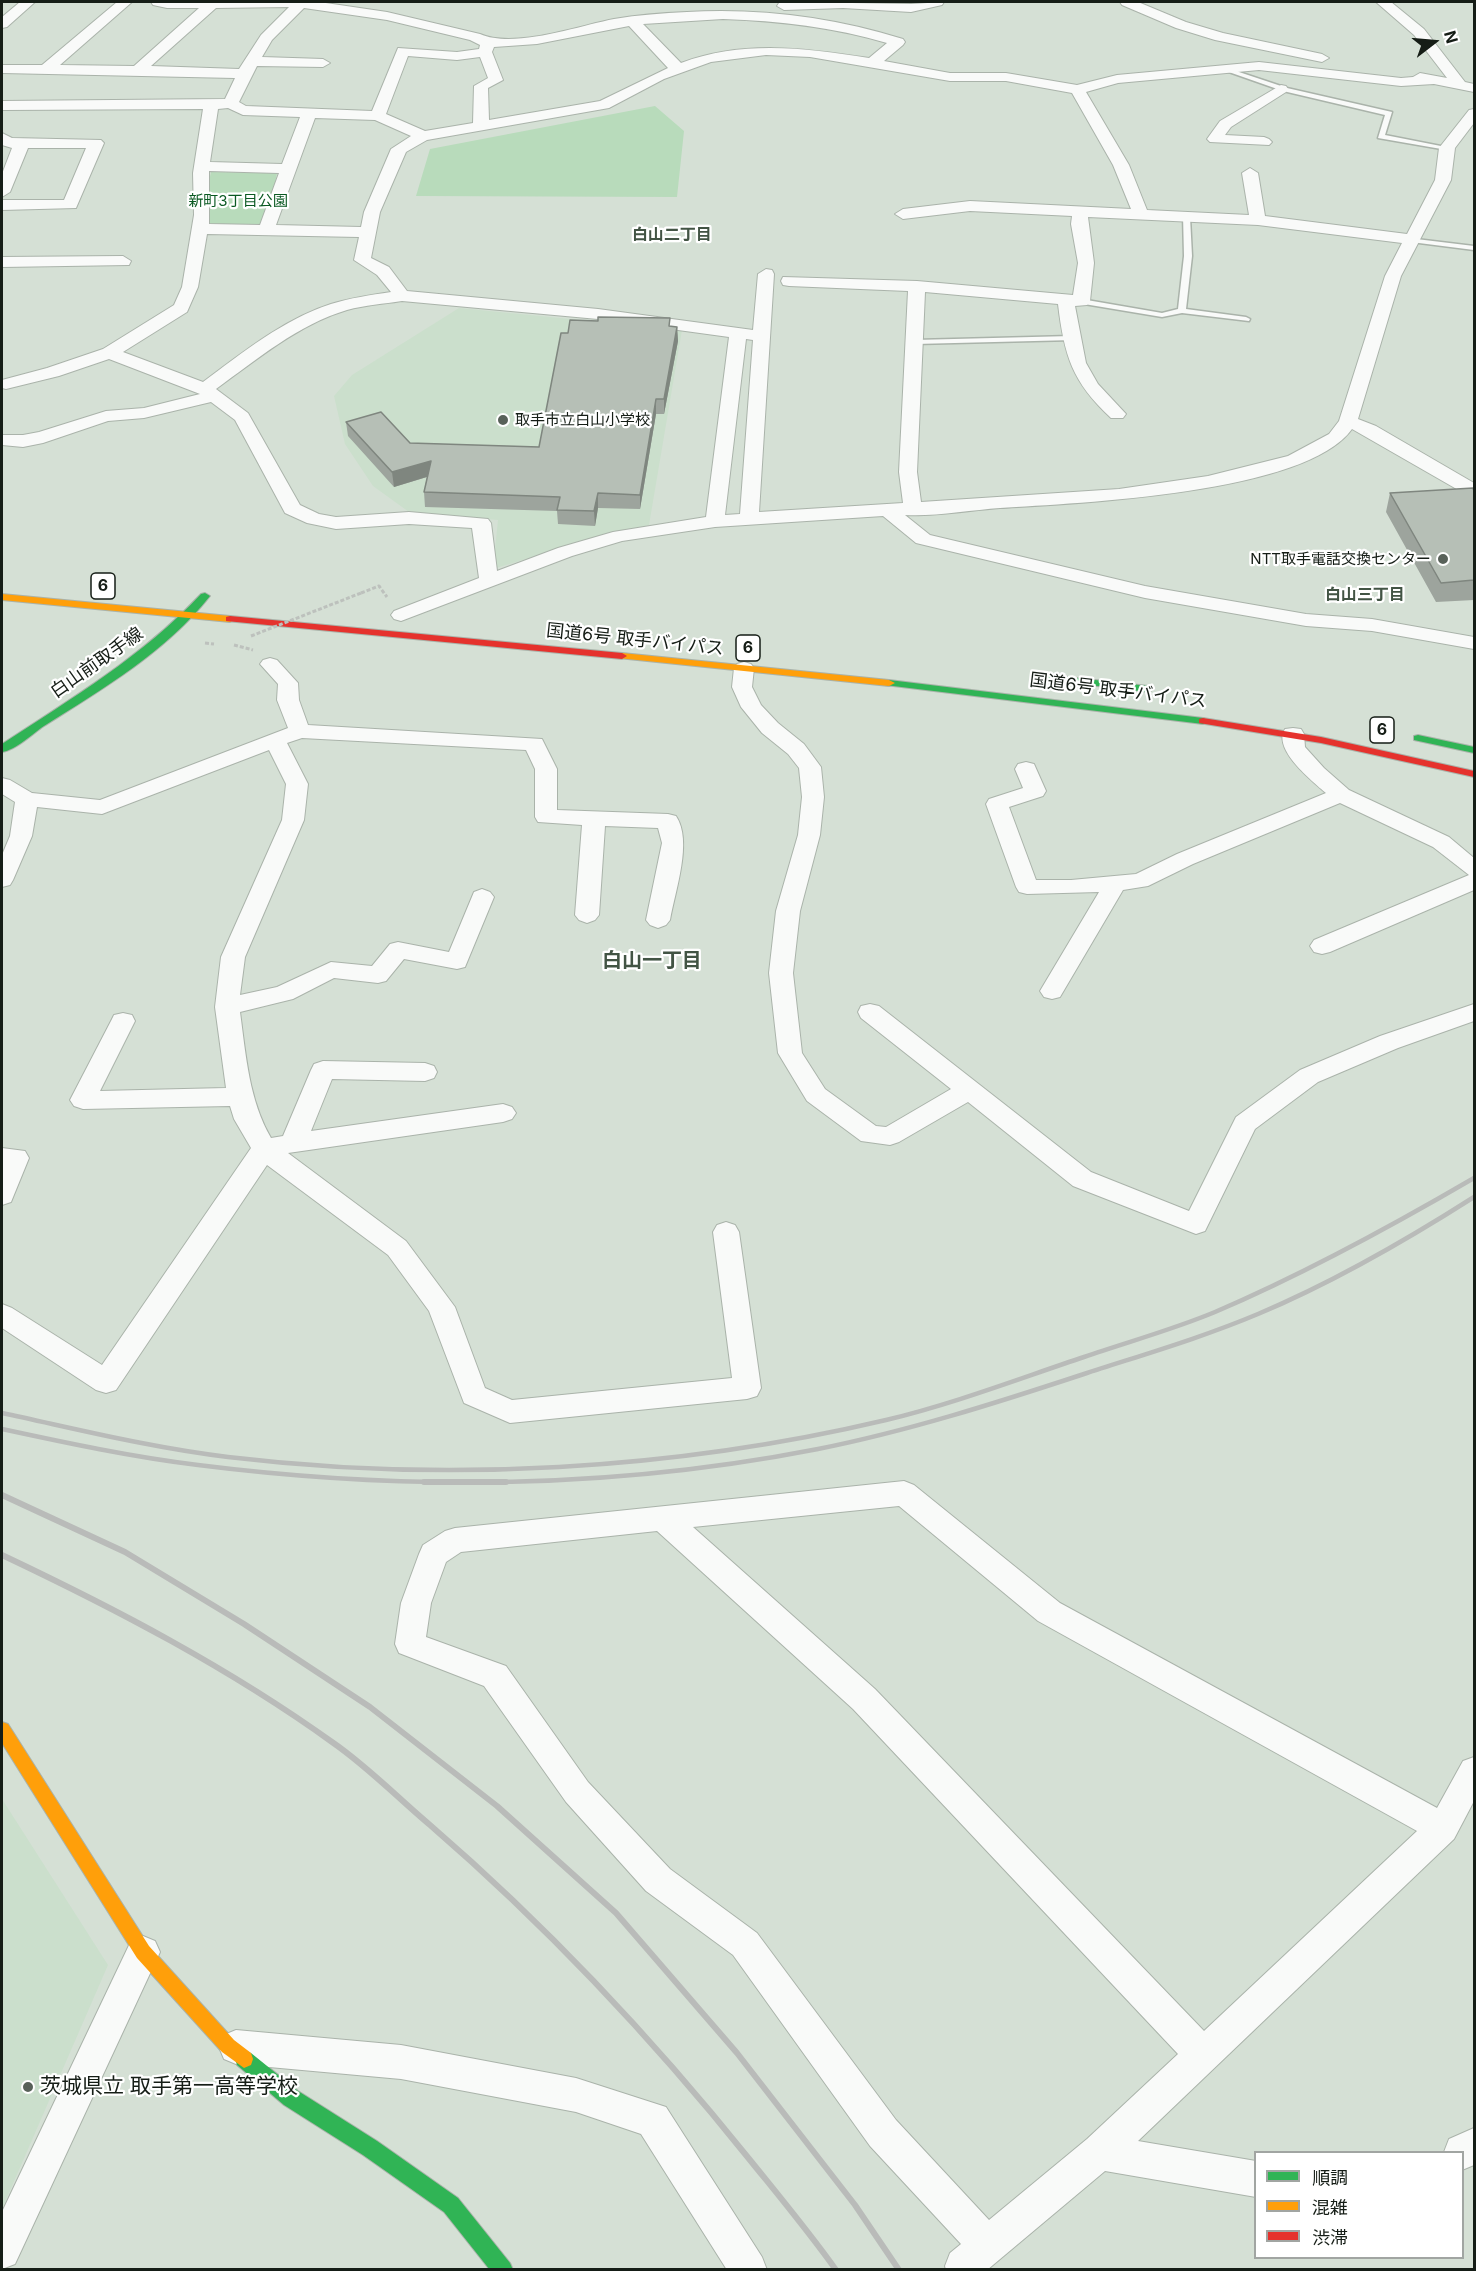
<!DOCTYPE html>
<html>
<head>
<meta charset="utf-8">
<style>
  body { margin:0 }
  #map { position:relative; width:1476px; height:2271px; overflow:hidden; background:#d5e0d5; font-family:Inter,"Noto Sans JP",sans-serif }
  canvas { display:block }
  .frame { position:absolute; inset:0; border:3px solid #151d16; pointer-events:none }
  .legend { position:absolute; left:1254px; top:2151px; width:210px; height:108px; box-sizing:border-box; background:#fff; border:2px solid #a1a5a2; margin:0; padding:8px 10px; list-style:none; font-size:18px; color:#151d16 }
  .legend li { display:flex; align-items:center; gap:12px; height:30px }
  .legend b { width:30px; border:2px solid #a1a5a2 }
  .north { position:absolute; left:1404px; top:12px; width:60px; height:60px; -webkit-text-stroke:4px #fff; paint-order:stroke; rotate:74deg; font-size:16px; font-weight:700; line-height:24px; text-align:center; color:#151d16 }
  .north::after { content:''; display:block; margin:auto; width:21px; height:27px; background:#151d16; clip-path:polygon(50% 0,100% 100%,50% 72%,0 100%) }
</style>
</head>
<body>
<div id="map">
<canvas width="1476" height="2271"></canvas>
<div class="frame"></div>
<ul class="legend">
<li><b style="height:8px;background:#30b455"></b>順調</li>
<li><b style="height:8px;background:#ff9f0a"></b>混雑</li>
<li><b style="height:8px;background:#e5322d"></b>渋滞</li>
</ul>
<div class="north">N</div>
</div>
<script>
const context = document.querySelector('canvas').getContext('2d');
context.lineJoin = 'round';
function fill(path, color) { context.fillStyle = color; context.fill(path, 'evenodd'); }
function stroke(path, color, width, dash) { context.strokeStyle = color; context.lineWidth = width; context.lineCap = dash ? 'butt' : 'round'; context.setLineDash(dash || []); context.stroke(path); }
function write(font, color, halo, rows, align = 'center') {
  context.font = font + ' Inter,"Noto Sans JP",sans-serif'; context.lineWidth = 4.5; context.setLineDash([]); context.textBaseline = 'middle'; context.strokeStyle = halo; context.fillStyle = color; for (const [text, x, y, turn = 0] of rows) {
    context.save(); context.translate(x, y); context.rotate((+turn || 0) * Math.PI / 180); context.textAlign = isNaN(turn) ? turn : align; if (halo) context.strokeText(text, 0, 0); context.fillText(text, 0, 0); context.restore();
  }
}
fill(new Path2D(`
  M459,308L682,330L649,525L575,544L493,569L498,520L409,512L373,486L345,444L334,396L352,375Z
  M2,1799L108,1965L2,2209Z`), '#cbdfcc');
fill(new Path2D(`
  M655,106L684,131L677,197L416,196L430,149Z
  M211,172L277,173L266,230L199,229Z`), '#b8dbbb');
const lane = new Path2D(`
  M1226,69H1230L1287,88L1392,112L1385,135L1451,148L1447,150L1378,138L1385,115L1283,91L1226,71Z
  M1183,215L1190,217L1192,256L1186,309L1246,317L1250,319L1249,321L1182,313L1162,317L1078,303V299H1081L1162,313L1178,309L1184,256Z
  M1408,238L1474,246V250L1411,242H1408Z
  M1071,336L1075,338L1074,340L915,344L911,342L915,340Z`);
const street = new Path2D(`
  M20,2H35L7,27L2,28V17Z
  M117,2H132L60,65L134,66L199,8H167L153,5L151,2H319L387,12L480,34C514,49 578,26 614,19C638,15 663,13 687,12C761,8 832,17 903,39L905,42L903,45L884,61L950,73H1006L1077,85L1117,75L1259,62L1401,78L1413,77L1420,73L1447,78L1414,35L1376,2H1391L1424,29L1465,82L1474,84V92L1434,84L1401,86L1259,70L1118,83L1086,92L1129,165L1147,210L1249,215L1242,173L1250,168L1258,173L1265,216L1407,234L1435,180L1439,148L1469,110L1474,109V123L1455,148L1451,180L1401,276L1358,419L1376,426L1474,483V497L1467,495L1352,429C1306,494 1078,503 1000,508C971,510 932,517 905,515L930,535L1145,586L1306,614L1372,619L1474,637V649L1372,631L1306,626L1145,598L916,543L883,516L715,527L622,541L572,556L401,621L394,619L391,615L394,611L479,578L472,528L409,524L336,529L307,523L285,513L235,420L211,402L144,418L108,421L43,443L23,447L2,445V435H23L39,432L106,411L144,408L200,394L109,359L59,376L6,389L2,388V380L47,368L103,349L174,305L182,287L194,215L193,173L203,109L2,110V101L225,99L235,78L2,73V65H42ZM289,7L261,35L239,69L151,66L216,8ZM304,8L387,20L470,40L480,45L479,49L457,52L398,48L372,111L246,106L239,102L257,66L323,67L330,63L323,59L262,57L272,40ZM723,19C780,21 833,27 887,43L869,58C805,48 743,40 681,63L643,24ZM629,26L668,68L600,101L489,120L488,88L503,80L492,52L494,47L537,44ZM766,55L810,57L950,81H1006L1072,93L1113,165L1131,209L970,201L903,209L895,214L903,219L970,211L1072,216L1071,224L1078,263L1073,295L917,281L783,277L781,281L783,285L789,286L908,291L899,472L903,503L759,512L774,274L772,270L766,269L758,274L753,330L598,309L407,291L389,267L371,258L380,212L406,152L427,140L609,108L664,79L711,62ZM408,56L457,60L480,57L488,78L474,86L473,123L425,131L386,114ZM228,108L243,115L300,117L282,164L210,162L218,109ZM315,118L375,120L411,136L391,149L364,212L361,227L276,225ZM209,171L279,173L260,225L209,224ZM1088,217L1258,225L1402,243L1385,276L1339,421L1329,434L1288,456L1208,476L1119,489L921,502L917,472L925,292L1058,304C1064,355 1072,382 1111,418H1123L1126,414L1098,384L1086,363L1075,306L1087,305L1090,301L1094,263ZM207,234L359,237L354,260L377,275L391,292C370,295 350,298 331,304C284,319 242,353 203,382L123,352L187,312L198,287ZM402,301L598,319L729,337L706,517L613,532L558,548L497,571L491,523L488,519L409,512L336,517L319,514L300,505L248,413L216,389C256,360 299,324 347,310C365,305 384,304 402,301ZM746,339L753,340L740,514L725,515Z
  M792,2L911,4L944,2L942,5L911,12L843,8L784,10L777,6L779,3Z
  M1120,2H1138L1186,22L1223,33L1322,54L1329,58L1322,62L1215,40L1176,28L1122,5Z
  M1281,85L1286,86L1288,89L1286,92L1231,127L1225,135L1264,137L1269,139L1272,142L1269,145L1210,142L1207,139L1220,121Z
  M2,133L12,138L101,140L104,143L76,208L2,210V200H64L86,148H28L10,192L2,197V174L12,148L2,145Z
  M123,256L131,261L129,265L2,267V257Z
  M270,658L277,660L298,683L299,700L308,725L542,739L557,769V810L668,814L676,816C693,841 675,891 670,920L666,925L658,928L650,925L646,920L662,843L658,828L605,826L599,915L595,920L587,923L579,920L575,915L582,825L538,822L535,817V769L526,750L302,738L287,743L308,784L304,820L245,957L240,995L277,987L331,962L372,966L390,944L398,942L449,952L474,892L482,889L490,892L494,897L465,967L457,969L404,959L386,981L378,983L334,978L293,999L240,1012C246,1056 249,1100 271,1138L283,1136L311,1070L314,1064L323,1061L425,1063L434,1066L437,1072L434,1078L425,1081L332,1079L311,1131L503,1104L512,1107L516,1113L512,1119L503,1122L288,1153L406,1241L455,1307L485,1388L512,1400L732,1378L713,1232L717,1225L726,1222L735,1225L739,1232L761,1388L757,1396L747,1399L510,1423L464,1403L429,1311L388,1255L267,1165L116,1390L106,1393L96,1390L2,1328V1304L12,1308L102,1365L251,1148L234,1119L230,1106L83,1109L74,1106L70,1100L111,1021L114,1015L123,1013L132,1015L135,1021L100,1091L226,1088L215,1007L221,957L282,820L286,784L269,750L102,814L37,807L32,836L13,880L10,885L2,887V855L10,836L15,802L2,794V778L10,780L32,793L100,800L288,728L277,700L278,684L260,664L263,660Z
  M744,662L751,664L754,668L752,687L761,705L778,723L804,744L821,767L824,797L820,835L800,911L793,973L802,1053L825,1089L876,1126L886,1127L951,1089L861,1018L858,1012L861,1006L870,1004L879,1006L1091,1172L1189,1211L1236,1117L1300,1070L1380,1036L1474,1004V1021L1398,1048L1318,1082L1255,1129L1205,1231L1196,1234L1073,1186L968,1102L899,1142L890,1145L861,1141L807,1101L778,1053L769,973L776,911L798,835L802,797L799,768L788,754L762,733L741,707L732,687L734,668L737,664Z
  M1293,728L1301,729L1304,734L1305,747L1324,768L1349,790L1449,837L1474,858V890L1330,952L1322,954L1314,952L1310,946L1314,940L1469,875L1433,847L1340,803L1193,864L1148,886L1123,890L1060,997L1052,999L1044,997L1040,991L1099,892L1027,894L1019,892L1016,887L986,804L989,799L1023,788L1015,769L1018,764L1026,762L1034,764L1046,791L1043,796L1009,807L1036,880H1071L1136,874L1177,854L1326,793C1312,781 1272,749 1285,729Z
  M2,1148L25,1151L29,1158L11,1202L2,1205Z
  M904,1481L914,1485L1060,1603L1437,1808L1463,1761L1474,1757V1801L1454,1839L1138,2141L1256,2161V2197L1105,2171L987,2270H946L945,2266L950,2253L961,2244L870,2146L733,1955L646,1891L566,1802L484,1686L399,1653L395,1644L401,1603L419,1554L423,1545L445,1531L455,1528ZM899,1506L1038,1621L1417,1831L1204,2031L875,1689L693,1527ZM657,1531L853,1709L1178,2054L1087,2139L989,2220L896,2120L757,1933L670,1869L588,1782L506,1666L426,1637L431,1603L446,1562L461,1552Z
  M143,1936L155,1941L160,1952L15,2264L2,2269V2212L131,1941Z
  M236,2030L401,2045L576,2078L666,2107L762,2257L767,2270H727L641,2134L576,2112L401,2079L236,2064L224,2059L219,2047L224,2035Z
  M1474,2128V2165L1462,2170V2152H1444L1449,2139Z`);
const fast = new Path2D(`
  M205,593L210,596C167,651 103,689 44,726C32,734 16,750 2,752V744C72,698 143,656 201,594Z
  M1051,675L1148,686L1154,689L1148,692L1047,680V676Z
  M889,680L1203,718L1209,721L1203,724L885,685L883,683Z
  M1418,735L1474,747V753L1414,740V736Z
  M244,2050L251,2053L298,2091L377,2141L458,2198L510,2263L513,2270H490L444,2212L363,2155L284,2105L237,2065L235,2059L237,2053Z`);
const slow = new Path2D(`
  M2,594L230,616L235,619L230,622L2,600Z
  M622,653L889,680L895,683L889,686L618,658V654Z
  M2,1722L8,1724L149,1946L234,2040L251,2053L253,2059L251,2065L244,2068L222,2052L137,1958L2,1743Z`);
const jam = new Path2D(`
  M230,616L622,653L627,656L622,659L226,621V617Z
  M1203,718L1321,737L1474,771V777L1321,743L1199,723V719Z`);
stroke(lane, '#aab3aa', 3);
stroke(street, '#aab3aa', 2);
stroke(fast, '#aab3aa', 2);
stroke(slow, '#aab3aa', 2);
stroke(jam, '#aab3aa', 2);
stroke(new Path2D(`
  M361,593L379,586L387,597
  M205,643L214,644
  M234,645L253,650`), '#bdc1bd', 3, [4, 2]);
fill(lane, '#f9faf9');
fill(street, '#f9faf9');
fill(fast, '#30b455');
fill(slow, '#ff9f0a');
fill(jam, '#e5322d');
stroke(new Path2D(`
  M2,1413C77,1429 152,1448 228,1457C444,1483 675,1470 886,1420C953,1404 1018,1379 1084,1357C1127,1342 1172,1330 1215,1312C1304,1274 1390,1227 1474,1178
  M2,1429C67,1443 132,1457 198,1465C404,1491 614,1489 818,1449C908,1431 996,1403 1084,1374C1142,1355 1201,1338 1258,1314C1334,1282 1405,1241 1474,1197`), '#b9bbb9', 4.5);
stroke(new Path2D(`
  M424,1482H506
  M2,1495L125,1552L244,1624L370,1707L497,1806L616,1913L737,2053L855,2205L899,2270
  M2,1555C116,1609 229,1668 332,1742C367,1766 398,1798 430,1825C548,1927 653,2039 750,2160C779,2196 809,2232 836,2270`), '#b9bbb9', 6);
stroke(new Path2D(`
  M251,636L361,593`), '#bdc1bd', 3, [4, 2]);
fill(new Path2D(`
  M670,326L677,327L678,341L664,414H656L640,509L598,508L595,526L558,524L557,511L425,507L424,492L427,477L394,487L348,436L346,422L410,443L539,447L568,333Z
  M1474,491V600L1436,602L1386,512L1390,493Z`), '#9da49d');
fill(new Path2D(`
  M677,327L678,341L664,414V399Z
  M656,399V414L640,509V495Z
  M431,461L433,475L394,487L392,472Z
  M598,493V508L595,526L594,511Z`), '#7f867f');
const building = new Path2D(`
  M598,317L670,318L669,326L677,327L664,399H656L640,495L598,493L594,511L557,510L560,497L424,492L431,461L392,472L346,422L381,412L410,443L539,447L561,333H568L570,320L598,321Z
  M1473,488L1474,491V580L1441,583L1390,493Z`);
fill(building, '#b6bfb6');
stroke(building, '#7f867f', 1.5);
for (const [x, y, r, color] of [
  [503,420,6,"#586159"],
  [1443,559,6,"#586159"],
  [28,2087,6,"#586159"]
]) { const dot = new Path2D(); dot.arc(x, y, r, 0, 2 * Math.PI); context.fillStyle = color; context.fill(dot); stroke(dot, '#fff', 2); }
write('15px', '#0a5922', '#fff', [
  ["新町3丁目公園",238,201]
]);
write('15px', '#151d16', '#fff', [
  ["取手市立白山小学校",515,420],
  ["NTT取手電話交換センター",1431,559,"right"]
], 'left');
write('bold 16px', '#425444', '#fff', [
  ["白山二丁目",672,235],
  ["白山三丁目",1365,595]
]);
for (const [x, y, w] of [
  [103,586,24],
  [748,648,24],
  [1382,730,24]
]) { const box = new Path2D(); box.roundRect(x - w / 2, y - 13, w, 26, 4.5); context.fillStyle = '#fff'; context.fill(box); stroke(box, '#151d16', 1.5); }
write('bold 16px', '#151d16', null, [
  ["6",103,586],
  ["6",748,648],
  ["6",1382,730]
]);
write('18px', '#151d16', '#fff', [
  ["国道6号 取手バイパス",635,640,6],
  ["白山前取手線",97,663,-35],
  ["国道6号 取手バイパス",1118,691,7]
]);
write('bold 20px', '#425444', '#fff', [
  ["白山一丁目",652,961]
]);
write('21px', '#151d16', '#fff', [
  ["茨城県立 取手第一高等学校",40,2087]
], 'left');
</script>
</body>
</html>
